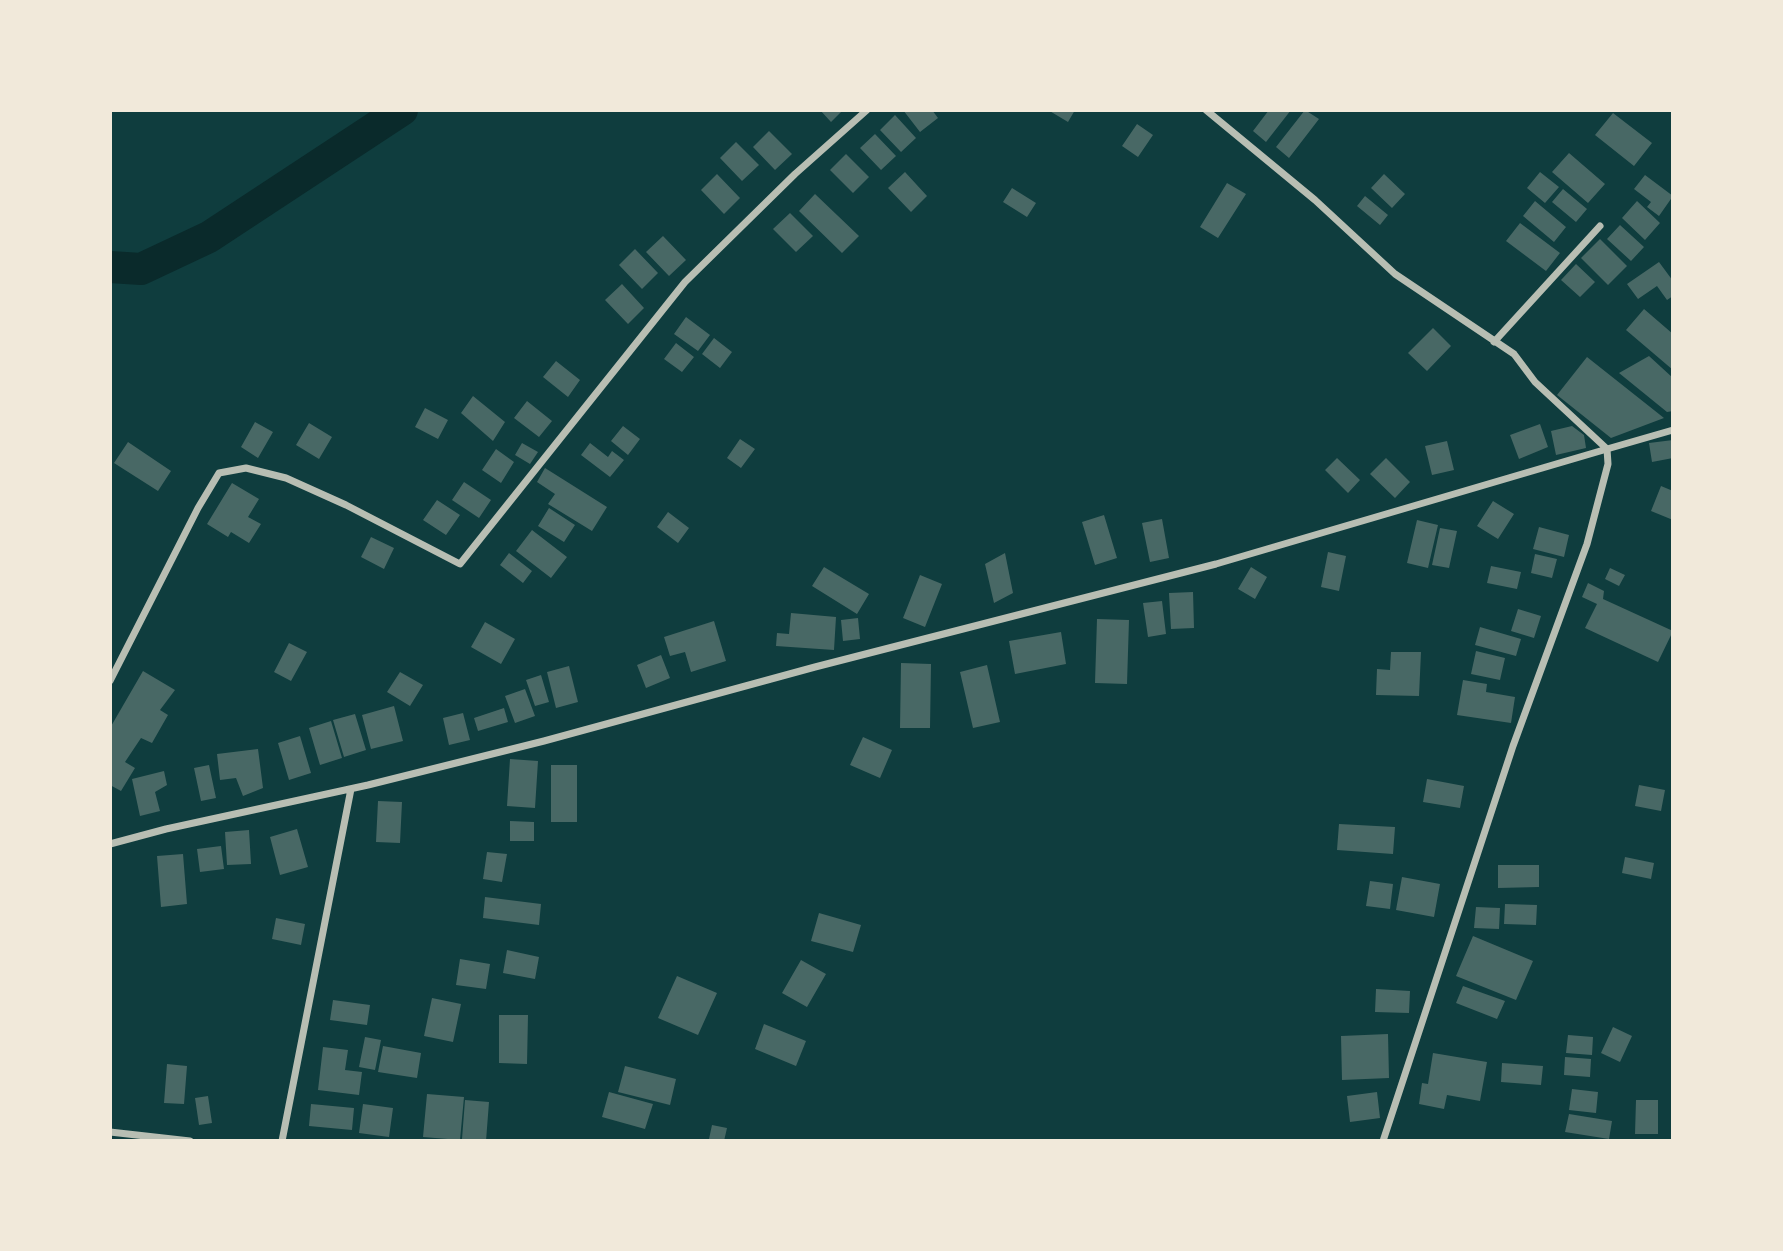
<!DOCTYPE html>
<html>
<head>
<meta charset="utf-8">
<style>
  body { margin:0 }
  #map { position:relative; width:1783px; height:1251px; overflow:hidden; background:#0f3d3e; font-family:Roboto,sans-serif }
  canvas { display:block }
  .frame { position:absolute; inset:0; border:112px solid #f1e9da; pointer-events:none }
</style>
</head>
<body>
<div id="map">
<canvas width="1783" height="1251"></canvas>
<div class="frame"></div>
</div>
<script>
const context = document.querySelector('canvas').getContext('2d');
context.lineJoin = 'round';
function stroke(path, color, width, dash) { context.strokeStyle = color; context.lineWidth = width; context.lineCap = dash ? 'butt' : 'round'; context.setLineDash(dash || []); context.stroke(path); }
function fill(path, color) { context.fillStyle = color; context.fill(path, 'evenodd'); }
stroke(new Path2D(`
  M110,267L141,269L209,237L402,110`), '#0a2a2b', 32);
fill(new Path2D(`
  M820,110H843L831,122Z
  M903,110H932L938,118L920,132Z
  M1048,110H1075L1068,122Z
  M1269,110H1291L1266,142L1253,131Z
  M1305,110L1319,119L1289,158L1276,147Z
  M1613,113L1652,143L1634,166L1595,135Z
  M895,115L916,138L901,152L880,130Z
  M1137,124L1153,135L1138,157L1122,146Z
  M769,131L792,154L775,170L753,147Z
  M875,134L896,156L881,170L860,148Z
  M736,142L759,165L742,181L720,158Z
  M1569,153L1605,184L1588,203L1552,172Z
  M846,154L869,177L853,193L830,170Z
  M905,172L927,196L911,212L888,188Z
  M1540,172L1559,187L1545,203L1527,188Z
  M717,174L740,198L724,214L701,190Z
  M1384,174L1405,194L1392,208L1371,188Z
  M1645,175L1673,196L1659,216L1647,207L1651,202L1634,189Z
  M1227,183L1246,194L1218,238L1200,227Z
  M1012,188L1036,203L1027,217L1003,202Z
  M1563,189L1587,209L1576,222L1552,202Z
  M815,194L859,236L842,253L799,211Z
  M1365,196L1388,215L1380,225L1357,206Z
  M1535,201L1566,227L1554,242L1523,216Z
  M1637,201L1660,223L1645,240L1622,218Z
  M790,213L813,236L796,252L773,229Z
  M1520,223L1560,253L1546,271L1506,241Z
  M1620,225L1644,247L1631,261L1607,239Z
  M663,236L686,260L669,276L646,252Z
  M1600,239L1627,266L1608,285L1581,258Z
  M635,249L658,273L642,289L619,265Z
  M1659,262L1673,281V296L1667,300L1657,286L1638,299L1627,284Z
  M1576,264L1595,282L1580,297L1561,280Z
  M622,284L644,308L628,324L605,300Z
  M1644,309L1673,334V370L1626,330Z
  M686,317L710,335L698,351L674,334Z
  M1433,328L1451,346L1427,371L1408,353Z
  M714,338L732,352L720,368L702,354Z
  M676,343L694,357L682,372L664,359Z
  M1649,356L1673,378V411L1667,412L1619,373Z
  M1587,357L1664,418L1611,438L1557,395Z
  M556,361L580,380L568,397L543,377Z
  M473,396L505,422L493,441L461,413Z
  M527,401L552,421L539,437L514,418Z
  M425,408L448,420L438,439L415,427Z
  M255,422L273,432L258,458L241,447Z
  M309,423L332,437L319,459L296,445Z
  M1540,424L1548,447L1519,459L1510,435Z
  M623,426L640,439L628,455L611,441Z
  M1572,426L1584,435L1586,448L1556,455L1551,431Z
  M740,439L755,449L741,468L727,458Z
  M1673,440V458L1652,462L1649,443Z
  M1447,441L1454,470L1432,475L1425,446Z
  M128,442L171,471L158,491L114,463Z
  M522,443L538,452L530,464L515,455Z
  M590,443L608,457L612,451L624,460L610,477L581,455Z
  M496,449L514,462L501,483L482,470Z
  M1337,458L1360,480L1348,493L1325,470Z
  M1386,458L1410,482L1395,498L1370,474Z
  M545,468L607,507L592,531L548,504L555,494L537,482Z
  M464,482L491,500L479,518L452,500Z
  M232,483L259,499L248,517L261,524L249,543L231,532L228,537L207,524Z
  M1661,486L1673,491V520L1651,511Z
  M437,500L460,515L446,535L423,520Z
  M1493,501L1514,514L1498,539L1477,526Z
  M549,508L575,525L564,542L538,526Z
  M668,512L689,528L678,543L657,527Z
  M1104,515L1117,558L1095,565L1082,522Z
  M1162,519L1169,558L1150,562L1142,523Z
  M1417,520L1438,525L1428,568L1407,563Z
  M1539,527L1569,535L1564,557L1533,549Z
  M1440,528L1457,531L1449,568L1432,565Z
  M532,530L567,557L551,578L516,551Z
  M371,537L394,548L384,569L361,557Z
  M1328,552L1346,556L1339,591L1321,587Z
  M509,553L532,571L523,583L500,565Z
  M1005,553L1013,593L994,603L985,564Z
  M1535,554L1557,559L1552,578L1531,573Z
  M1491,566L1521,572L1517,589L1487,583Z
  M824,567L869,594L857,614L812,586Z
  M1251,567L1267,577L1255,599L1238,589Z
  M1610,568L1625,575L1619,586L1605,579Z
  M920,575L942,584L925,627L903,618Z
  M1588,583L1604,591L1603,599L1673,631L1658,662L1585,628L1597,604L1582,597Z
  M1193,592L1194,628L1171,629L1169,593Z
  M1162,601L1166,634L1148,637L1143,603Z
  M1518,609L1541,616L1534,638L1511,631Z
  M791,613L836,617L834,650L776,646L777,633L789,634Z
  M858,618L860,639L843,641L841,620Z
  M1097,619L1129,620L1127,684L1095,683Z
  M714,621L726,661L691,672L685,652L670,656L664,637Z
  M485,622L515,639L501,664L471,647Z
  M1480,627L1521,639L1516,656L1475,645Z
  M1061,632L1066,664L1015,674L1009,641Z
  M289,643L307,652L291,681L274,672Z
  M1476,651L1505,658L1500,680L1471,674Z
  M1391,652H1421L1419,696L1376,695L1377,669L1390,670Z
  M661,655L670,678L646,688L637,665Z
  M901,663L931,664L930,728H900Z
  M987,665L1000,722L973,728L960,672Z
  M569,666L578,702L556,708L547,672Z
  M143,671L175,690L160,710L168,715L152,743L141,738L125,762L135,768L121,791L110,785V728Z
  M400,672L423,685L410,706L387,692Z
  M541,675L549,702L535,706L526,680Z
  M1463,680L1487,684L1486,692L1515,697L1511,723L1457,715Z
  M525,689L535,716L515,723L505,696Z
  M394,706L403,741L371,749L362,715Z
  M504,708L508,722L478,731L474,718Z
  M463,713L470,740L449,745L443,718Z
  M355,714L366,750L344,757L333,720Z
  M331,721L342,758L320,765L309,728Z
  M300,736L311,773L289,780L278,743Z
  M863,737L892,750L880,778L850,765Z
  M258,749L263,788L243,796L236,778L220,780L217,754Z
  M510,759L538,761L535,808L507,806Z
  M209,765L216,798L201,801L194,768Z
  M551,765H577V822H551Z
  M164,771L167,785L155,792L160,811L140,816L132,779Z
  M1427,779L1464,786L1460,808L1423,802Z
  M1639,785L1665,790L1661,811L1635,806Z
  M378,801L402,802L400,843L376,842Z
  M510,821L534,822V841H510Z
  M1339,824L1395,827L1393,854L1337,850Z
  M297,829L308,867L280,875L270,837Z
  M249,830L251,864L227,865L225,832Z
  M221,846L224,869L200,872L197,849Z
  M487,852L507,854L502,882L483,879Z
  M183,854L187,904L161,907L157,856Z
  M1625,857L1654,863L1651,879L1622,873Z
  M1498,865H1539V887L1498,888Z
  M1402,877L1440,884L1434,917L1396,910Z
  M1370,881L1393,884L1390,909L1366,906Z
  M485,897L541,904L539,925L483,918Z
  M1505,904L1537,905L1536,925L1504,924Z
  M1476,907L1500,908L1499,929L1474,928Z
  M819,913L861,925L853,952L811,941Z
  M276,918L305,924L301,945L272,939Z
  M1473,936L1533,961L1516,1000L1456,976Z
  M507,950L539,957L535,979L503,973Z
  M460,959L490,964L486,989L456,985Z
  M801,960L826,974L807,1007L782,993Z
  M677,976L717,993L698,1035L658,1018Z
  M1463,986L1505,1001L1497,1019L1456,1003Z
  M1376,989L1410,991L1409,1013L1375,1012Z
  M432,998L461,1004L453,1042L424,1036Z
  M333,1000L370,1005L367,1025L330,1020Z
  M499,1015H528L527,1064L499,1063Z
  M764,1024L806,1041L796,1066L755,1049Z
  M1613,1027L1632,1036L1620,1062L1601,1053Z
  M1388,1034L1389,1078L1342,1080L1341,1036Z
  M1568,1035L1593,1037L1592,1055L1566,1053Z
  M365,1037L381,1040L375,1070L359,1067Z
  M383,1046L421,1053L417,1078L378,1072Z
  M323,1047L348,1050L345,1070L362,1072L359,1095L318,1090Z
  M1433,1053L1487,1062L1480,1101L1447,1095L1444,1109L1419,1104L1422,1083L1428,1084Z
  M1565,1057L1591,1059L1590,1077L1564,1075Z
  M1502,1063L1543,1066L1541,1085L1501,1082Z
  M167,1064L187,1066L184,1104L164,1103Z
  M625,1066L676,1079L670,1105L618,1092Z
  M1572,1089L1598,1092L1596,1113L1569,1110Z
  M609,1092L653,1104L645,1129L602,1117Z
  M1377,1092L1380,1118L1350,1122L1347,1096Z
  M427,1094L464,1097L460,1140L423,1137Z
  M208,1096L212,1123L199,1125L195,1098Z
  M465,1100L489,1102L486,1141L462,1139Z
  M1636,1100H1658V1134H1635Z
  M311,1104L354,1108L352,1130L309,1126Z
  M363,1104L393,1108L389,1137L359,1133Z
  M1569,1114L1612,1121L1609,1139L1565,1132Z
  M712,1125L727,1128L724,1141L709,1139Z`), '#486865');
stroke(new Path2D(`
  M1206,110L1315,200L1395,274L1514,354L1535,382L1607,449
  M1494,342L1600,226
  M110,681L198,508L219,473L246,468L286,478L346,505L460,564L685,282L795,174L867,110
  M110,844L166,829L368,785L544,741L815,667L1216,564L1607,449
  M110,1132L190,1141
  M282,1141L351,789
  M1383,1141L1513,746L1587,544L1608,464L1607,449L1673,430`), '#b8beb3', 7);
</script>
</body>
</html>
